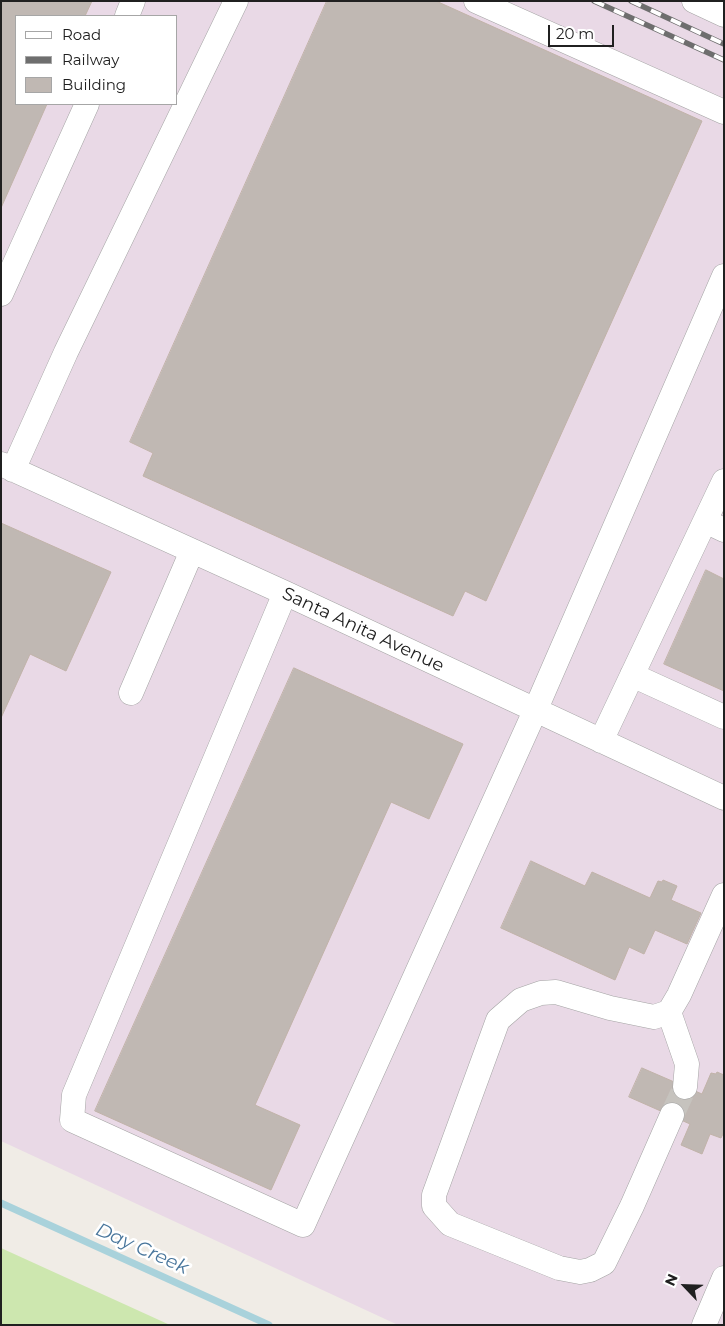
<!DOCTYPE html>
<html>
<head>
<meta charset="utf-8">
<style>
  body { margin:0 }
  #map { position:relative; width:725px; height:1326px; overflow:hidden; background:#f0ece6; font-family:Montserrat,sans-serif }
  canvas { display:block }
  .frame { position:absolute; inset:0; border:2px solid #202020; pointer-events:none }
  .legend { position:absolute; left:15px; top:15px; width:162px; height:90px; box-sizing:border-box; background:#fff; border:1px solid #a6a6a6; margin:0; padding:6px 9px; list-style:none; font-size:15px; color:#202020 }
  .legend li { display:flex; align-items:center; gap:10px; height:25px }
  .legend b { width:25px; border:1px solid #a6a6a6 }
  .north { position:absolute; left:660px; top:1261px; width:50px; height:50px; -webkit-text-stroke:4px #fff; paint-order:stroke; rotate:294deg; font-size:14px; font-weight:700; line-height:20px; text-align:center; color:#202020 }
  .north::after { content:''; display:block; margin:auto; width:18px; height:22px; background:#202020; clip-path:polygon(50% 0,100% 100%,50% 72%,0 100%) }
  .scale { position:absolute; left:548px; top:25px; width:66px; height:22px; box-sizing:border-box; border:2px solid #202020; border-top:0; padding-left:6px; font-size:15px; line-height:18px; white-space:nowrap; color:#202020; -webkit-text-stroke:4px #fff; paint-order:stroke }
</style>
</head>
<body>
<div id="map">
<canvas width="725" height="1326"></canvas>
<div class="frame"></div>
<ul class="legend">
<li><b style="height:6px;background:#fff"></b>Road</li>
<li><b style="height:6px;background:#6e6e6e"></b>Railway</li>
<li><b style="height:14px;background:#c0b8b3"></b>Building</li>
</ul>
<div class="north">N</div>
<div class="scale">20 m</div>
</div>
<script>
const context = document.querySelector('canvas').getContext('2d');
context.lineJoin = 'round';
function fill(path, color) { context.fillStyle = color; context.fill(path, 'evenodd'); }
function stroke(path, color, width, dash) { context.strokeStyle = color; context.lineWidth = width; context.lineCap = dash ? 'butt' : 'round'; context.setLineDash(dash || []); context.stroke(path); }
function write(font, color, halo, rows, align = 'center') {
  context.font = font + ' Montserrat,sans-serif'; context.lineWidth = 5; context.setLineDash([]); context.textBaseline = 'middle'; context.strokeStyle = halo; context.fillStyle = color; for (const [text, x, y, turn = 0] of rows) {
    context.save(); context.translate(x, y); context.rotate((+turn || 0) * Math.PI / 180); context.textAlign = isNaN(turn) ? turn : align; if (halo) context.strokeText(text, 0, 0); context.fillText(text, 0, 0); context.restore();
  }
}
fill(new Path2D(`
  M1,1H724V1325H398L1,1141ZM16,16H176V104H16Z`), '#e9d9e6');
fill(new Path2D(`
  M1,1248L170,1325H1Z`), '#cde7af');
stroke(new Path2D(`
  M1,1203L269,1325`), '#a9d2db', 7);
const building = new Path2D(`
  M1,1H92L85,16H16V104H47L1,208Z
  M327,1H436L702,121L486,601L465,591L453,616L143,476L153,453L130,442Z
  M1,523L111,572L66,671L30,654L1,718Z
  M706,570L724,579V691L664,664Z
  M294,668L463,744L429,819L391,802L255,1105L300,1125L271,1190L95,1111Z
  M531,861L585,886L592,872L650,898L658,881L662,882L663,880L677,886L671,900L701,913L687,944L655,930L644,954L629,947L615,980L501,928Z
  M642,1068L702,1094L711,1073L716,1074L717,1072L724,1075V1132L721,1138L710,1134L702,1154L681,1145L690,1124L629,1097Z`);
fill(building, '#c0b8b3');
stroke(building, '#c1b3a9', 1);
stroke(new Path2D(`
  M672,1115L685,1087`), '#c6c3be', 24, [24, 12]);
const minor = new Path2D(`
  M476,1L724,112
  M694,1L724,15
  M127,16L133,1
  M1,294L87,104
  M1,464L285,593L724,798
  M13,470L66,352L236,1
  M705,521L724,481
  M285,593L74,1095L72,1120L303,1225L535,711L724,276
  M632,675L724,717
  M131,693L192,551
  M601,741L705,521L724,530
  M669,1012L679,995L724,895
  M672,1115L632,1206L604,1263L590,1270L580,1272L559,1268L450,1224L434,1206V1195L498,1020L521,1000L541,993L556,992L610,1008L654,1017L669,1012L687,1064L685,1087
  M704,1325L724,1278`);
stroke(minor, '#a4a4a4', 25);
stroke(minor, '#fff', 24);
const rail = new Path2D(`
  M594,1L724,60
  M631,1L724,44`);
stroke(rail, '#6e6e6e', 5.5);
stroke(rail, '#fff', 4, [11]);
write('18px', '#202020', '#fff', [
  ["Santa Anita Avenue",363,630,25]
]);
write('italic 19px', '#49769c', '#fff', [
  ["Day Creek",142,1249,24]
]);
</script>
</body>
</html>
